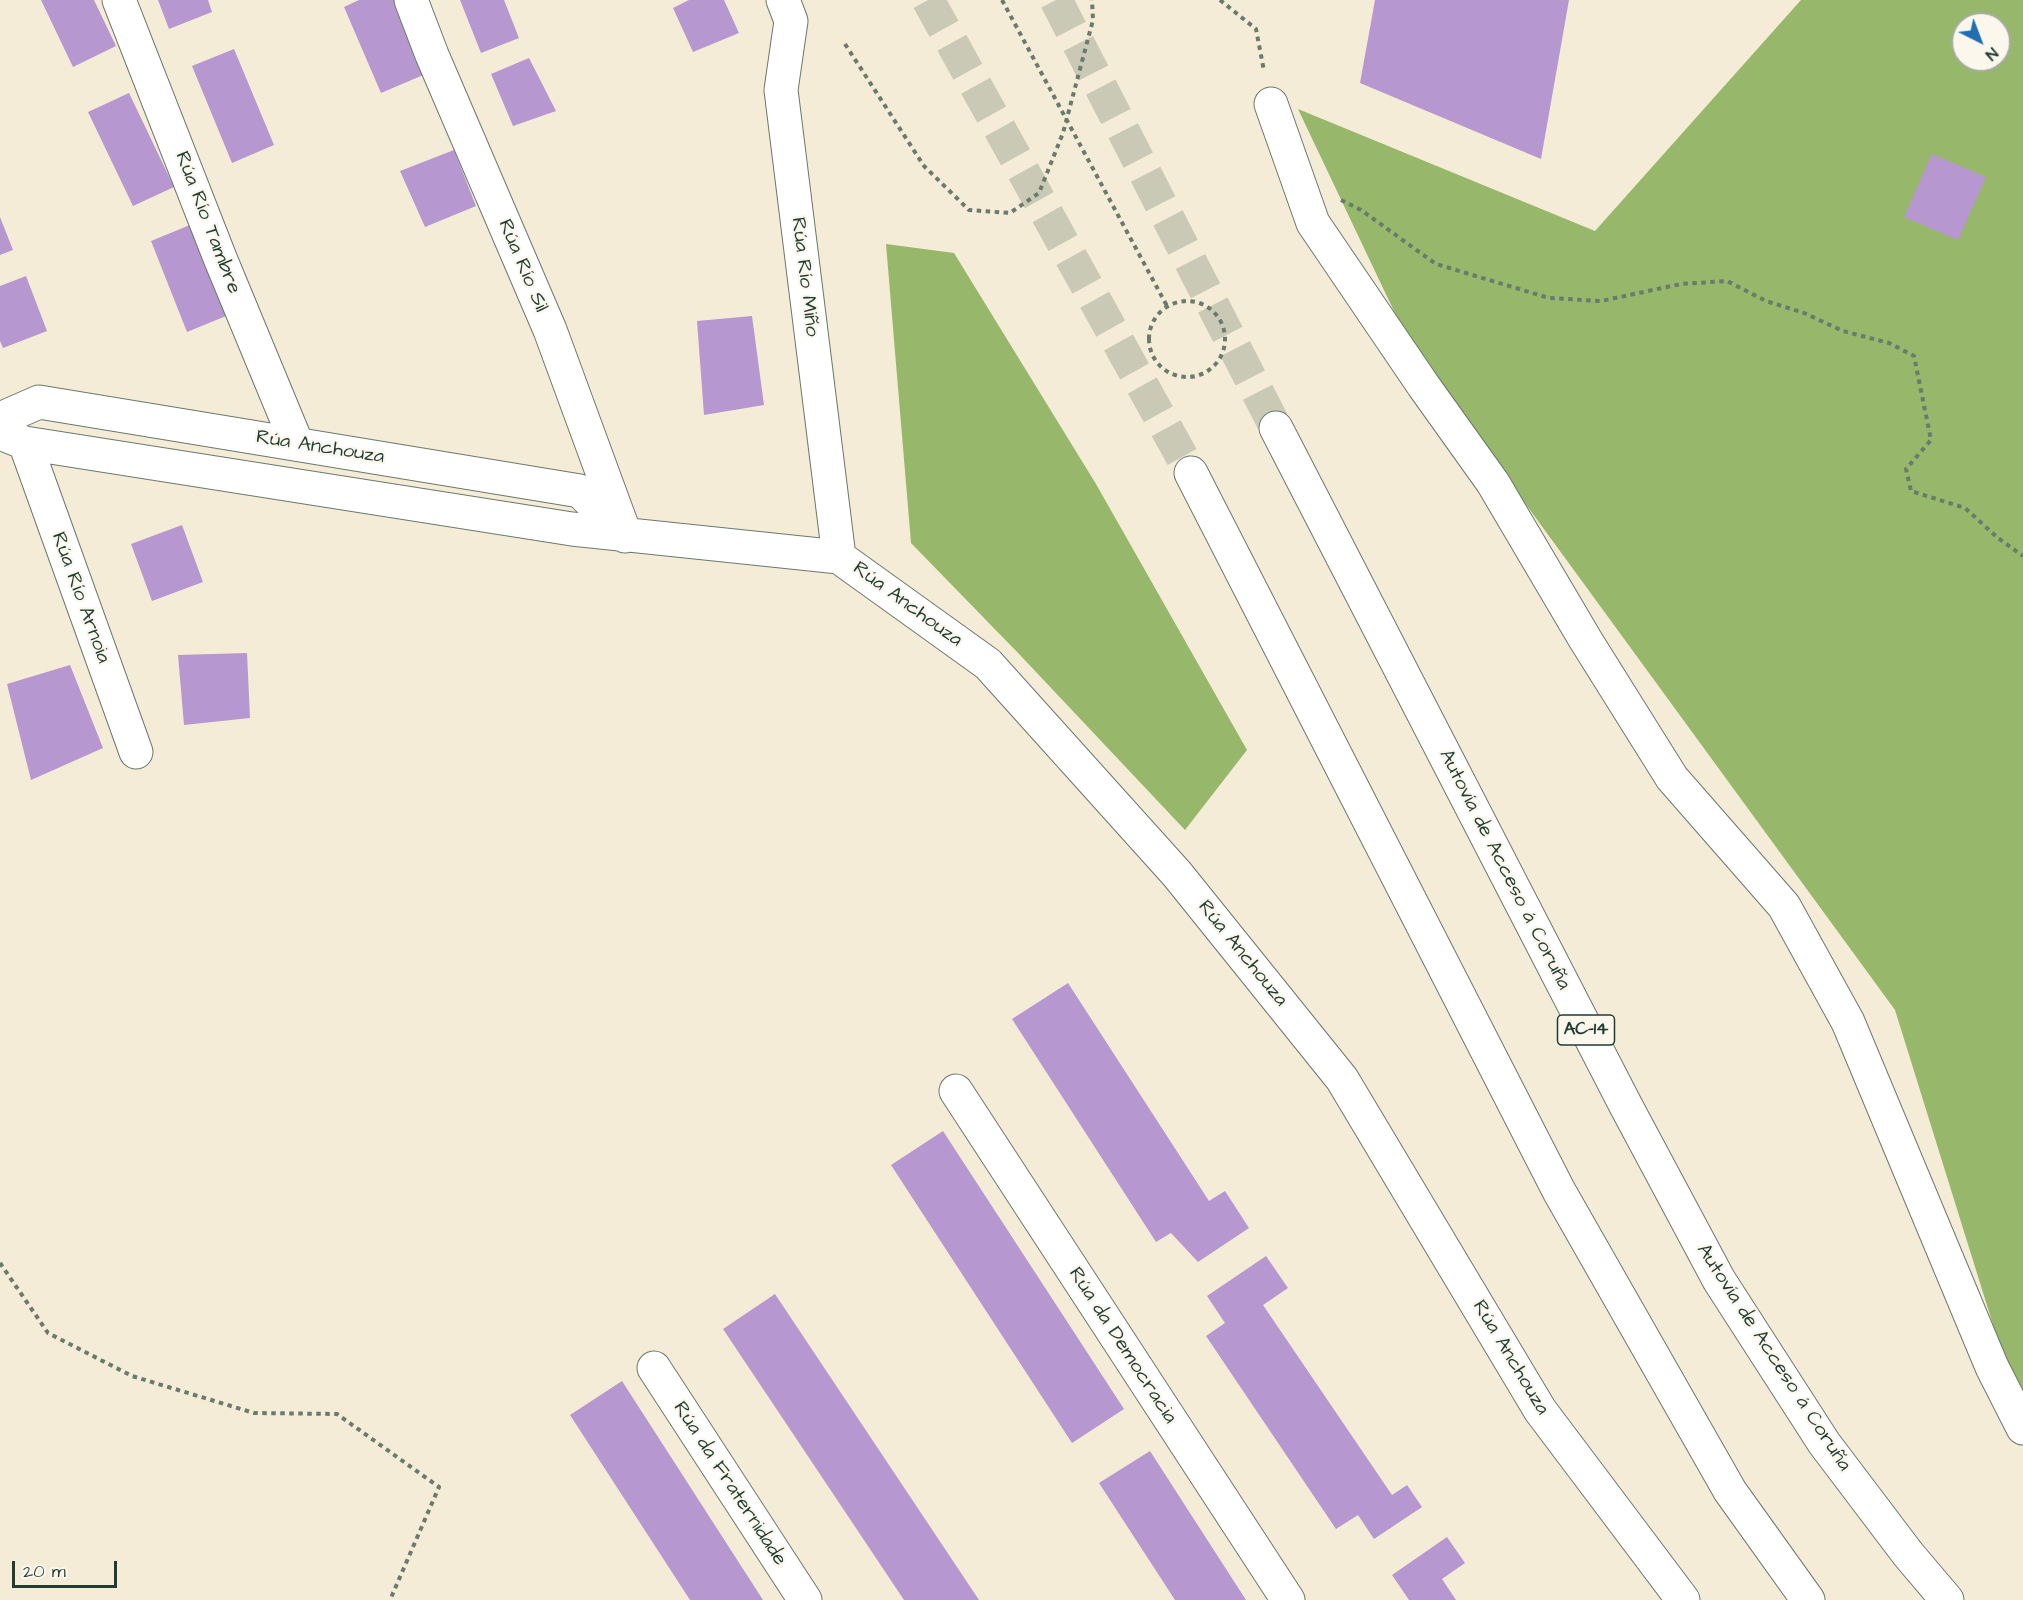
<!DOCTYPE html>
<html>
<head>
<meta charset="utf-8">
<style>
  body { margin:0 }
  #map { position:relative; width:2023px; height:1600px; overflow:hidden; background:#f4ecd6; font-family:"Architects Daughter",sans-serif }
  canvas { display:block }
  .north { position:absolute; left:1951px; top:12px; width:60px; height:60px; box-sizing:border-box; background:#fbf7ec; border:2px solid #a3ada2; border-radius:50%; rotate:138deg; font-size:16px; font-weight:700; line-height:24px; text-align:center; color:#1f3d34 }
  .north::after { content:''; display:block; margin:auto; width:21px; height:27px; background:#1f6fb2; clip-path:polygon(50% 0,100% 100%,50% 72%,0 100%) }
  .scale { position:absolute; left:12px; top:1561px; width:105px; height:27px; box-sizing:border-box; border:3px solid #1f3d34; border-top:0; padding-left:8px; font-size:18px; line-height:21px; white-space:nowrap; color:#1f3d34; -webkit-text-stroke:4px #fbf7ec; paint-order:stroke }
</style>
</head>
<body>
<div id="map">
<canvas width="2023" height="1600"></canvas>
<div class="north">N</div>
<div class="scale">20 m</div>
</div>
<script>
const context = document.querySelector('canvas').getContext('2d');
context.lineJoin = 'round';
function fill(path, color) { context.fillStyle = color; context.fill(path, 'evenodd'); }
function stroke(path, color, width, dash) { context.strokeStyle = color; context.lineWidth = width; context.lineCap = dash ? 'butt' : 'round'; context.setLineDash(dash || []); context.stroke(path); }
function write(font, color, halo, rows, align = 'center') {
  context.font = font + ' "Architects Daughter",sans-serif'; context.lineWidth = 4.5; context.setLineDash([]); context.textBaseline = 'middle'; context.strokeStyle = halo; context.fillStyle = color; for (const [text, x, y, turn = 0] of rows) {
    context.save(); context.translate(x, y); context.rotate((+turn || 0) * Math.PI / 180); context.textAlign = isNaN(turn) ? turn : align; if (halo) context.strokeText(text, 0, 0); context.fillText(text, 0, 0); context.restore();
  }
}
fill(new Path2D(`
  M1801,0H2023V1421L1895,1010L1411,347L1298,109L1595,231ZM1963,24H1999V60H1963Z
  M886,244L954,253L1096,484L1247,750L1185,830L1020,655L911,543Z`), '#97b76a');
fill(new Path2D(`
  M41,0H94L116,46L73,67Z
  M158,0H208L212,12L169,29Z
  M359,0H396L428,73L381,93L344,7Z
  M460,0H504L519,38L481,53Z
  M689,0H724L739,33L693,52L673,8Z
  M1375,0H1569L1541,159L1360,83Z
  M234,49L274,145L232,163L192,66Z
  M529,58L556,111L513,126L491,74Z
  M129,93L174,187L133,206L88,112Z
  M454,150L476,206L425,227L400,171Z
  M1932,154L1986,177L1958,240L1904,217Z
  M0,217L13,250L0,255Z
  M190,225L226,316L187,332L151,241Z
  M26,276L47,331L3,348L0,341V286Z
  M752,316L764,405L704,415L697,321Z
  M182,525L203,582L152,601L131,544Z
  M247,653L250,718L184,725L178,655Z
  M70,665L103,748L31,780L7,684Z
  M1068,983L1209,1201L1225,1191L1249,1228L1198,1262L1171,1233L1156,1242L1012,1019Z
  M943,1131L1124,1409L1072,1443L891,1165Z
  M1266,1256L1288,1288L1263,1305L1392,1495L1407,1485L1422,1507L1374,1539L1358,1515L1336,1529L1206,1336L1225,1323L1207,1296Z
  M775,1294L979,1600H904L723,1329Z
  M622,1381L763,1600H690L570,1415Z
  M1150,1451L1246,1600H1175L1099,1483Z
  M1447,1537L1465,1563L1442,1579L1456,1600H1409L1392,1575Z`), '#b797d0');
stroke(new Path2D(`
  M928,0L1191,473
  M1056,0L1276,428`), '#c9c9b6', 33, [33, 16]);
const minor = new Path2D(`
  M119,0L220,258L297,444
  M411,0L432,55L550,330L622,526
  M783,0L791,21L781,90L839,557
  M1271,104L1313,223L1423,385L1493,483L1585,639L1672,778L1784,906L1848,1022L1992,1367L2023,1428
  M0,419L39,402L580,491L625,536
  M0,433L25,443L572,529L839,557L988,664L1177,874L1342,1079L1540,1410L1683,1600
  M25,443L136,752
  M956,1091L1288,1600
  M654,1368L805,1600`);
const highway = new Path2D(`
  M1276,428L1626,1106L1719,1280L1824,1443L1908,1554L1947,1600
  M1191,473L1559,1191L1730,1491L1808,1600`);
stroke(minor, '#6a7a6d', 35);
stroke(highway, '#6a7a6d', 35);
stroke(new Path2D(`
  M1002,0L1167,306
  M1220,0L1256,29L1264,71
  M845,44L924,166L969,210L1010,213L1039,193L1063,133L1093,20L1092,0
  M1341,200L1361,210L1436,264L1549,298L1601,301L1681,284L1727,281L1766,301L1804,313L1843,331L1889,343L1914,356L1931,440L1906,469L1911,491L1965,508L1998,538L2023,556
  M1149 339a38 38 0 1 1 76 0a38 38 0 1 1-76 0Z
  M0,1263L48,1333L132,1376L254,1413L337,1414L439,1487L390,1600`), '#6a7a6d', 4, [4.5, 4.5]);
stroke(minor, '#fff', 33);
stroke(highway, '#fff', 33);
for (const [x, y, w] of [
  [1586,1030,57]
]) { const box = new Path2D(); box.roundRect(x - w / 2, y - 15, w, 30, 4.5); context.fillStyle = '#fbf7ec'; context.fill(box); stroke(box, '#1f3d34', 1.5); }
write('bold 18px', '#1f3d34', null, [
  ["AC-14",1586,1030]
]);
write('20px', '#1f3d34', '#fbf7ec', [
  ["Rúa Río Tambre",207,223,69],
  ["Rúa Río Sil",522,266,67],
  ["Rúa Río Miño",804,277,83],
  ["Rúa Anchouza",320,448,9],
  ["Rúa Río Arnoia",80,598,70],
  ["Rúa Anchouza",907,605,36],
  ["Autovía de Acceso á Coruña",1504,870,63],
  ["Rúa Anchouza",1242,954,51],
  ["Rúa da Democracia",1122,1346,57],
  ["Rúa Anchouza",1510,1358,59],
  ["Autovía de Acceso á Coruña",1773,1358,57],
  ["Rúa da Fraternidade",729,1484,57]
]);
</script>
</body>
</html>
